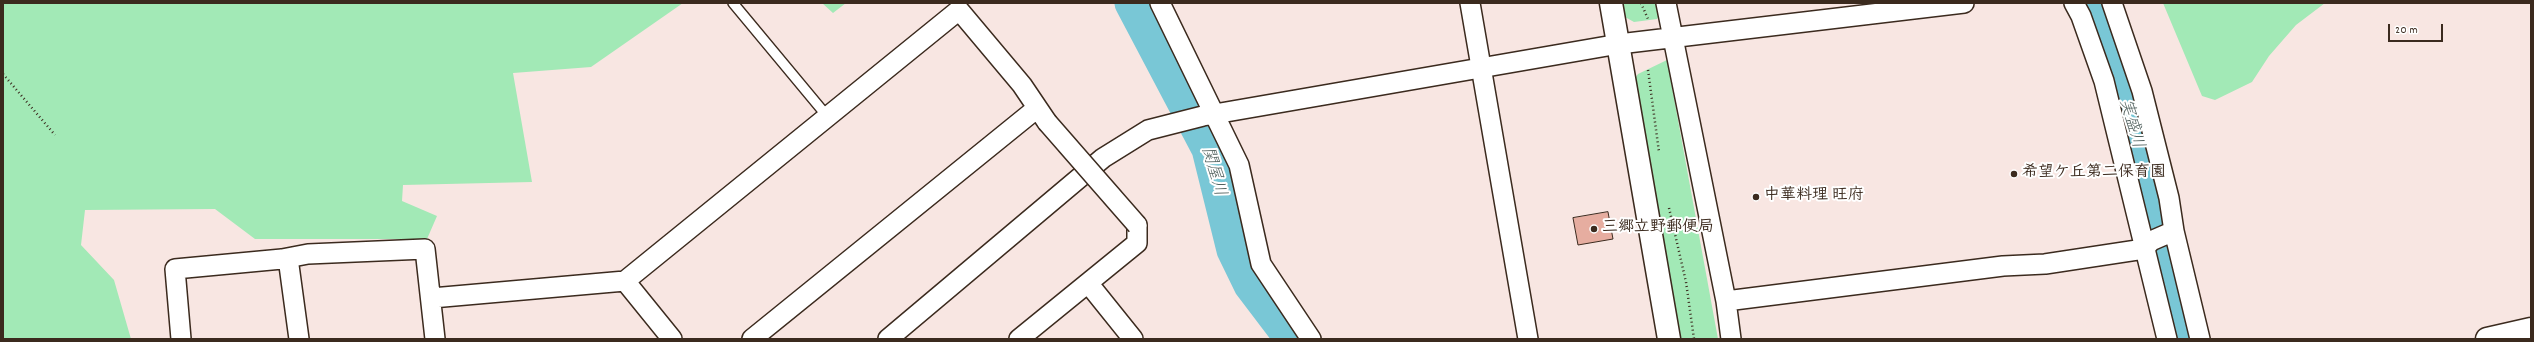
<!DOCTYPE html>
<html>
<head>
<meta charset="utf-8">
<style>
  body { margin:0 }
  #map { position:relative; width:2534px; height:342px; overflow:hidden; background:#f8e6e2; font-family:Dekko,sans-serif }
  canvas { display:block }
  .frame { position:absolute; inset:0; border:4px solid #3b2a1e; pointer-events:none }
  .scale { position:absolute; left:2388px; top:24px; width:55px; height:18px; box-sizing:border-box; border:2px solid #3b2a1e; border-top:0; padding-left:5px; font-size:12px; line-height:14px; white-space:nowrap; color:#3b2a1e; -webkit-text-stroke:3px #fff; paint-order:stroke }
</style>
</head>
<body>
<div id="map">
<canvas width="2534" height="342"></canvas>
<div class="frame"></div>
<div class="scale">20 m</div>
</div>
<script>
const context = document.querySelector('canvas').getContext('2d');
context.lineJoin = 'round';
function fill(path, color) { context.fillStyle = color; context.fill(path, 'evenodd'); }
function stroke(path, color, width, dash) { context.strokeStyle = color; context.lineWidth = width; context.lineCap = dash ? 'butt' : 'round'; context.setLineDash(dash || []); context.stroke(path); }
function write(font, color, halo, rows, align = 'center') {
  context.font = font + ' Dekko,"Klee One",sans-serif'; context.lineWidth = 4; context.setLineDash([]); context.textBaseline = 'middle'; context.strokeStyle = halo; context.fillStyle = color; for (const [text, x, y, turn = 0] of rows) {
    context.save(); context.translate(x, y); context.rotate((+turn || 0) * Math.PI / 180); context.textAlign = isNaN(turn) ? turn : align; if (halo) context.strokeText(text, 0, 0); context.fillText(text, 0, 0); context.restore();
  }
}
fill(new Path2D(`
  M3,3H683L591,67L513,73L532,182L403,185L402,201L437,216L427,239H255L215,209L85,210L81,245L114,280L131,339H3Z
  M822,3H846L833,13Z
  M1623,3H1659L1661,12L1657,19L1634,22L1625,17Z
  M2163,3H2325L2296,25L2269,56L2252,82L2215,100L2202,96Z
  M1667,60L1718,339H1680L1635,78L1638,74Z`), '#a2e9b6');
stroke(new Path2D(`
  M1131,3L1208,149L1233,250L1250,285L1291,339
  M2093,3L2134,137L2186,339`), '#79c7d6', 33);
const building = new Path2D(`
  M1608,212L1613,239L1578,245L1573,218Z`);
fill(building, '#e6ada0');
stroke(building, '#3b2a1e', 1);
const service = new Path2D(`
  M733,3L827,116`);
const minor = new Path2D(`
  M1160,3L1239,165L1261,264L1311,339
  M1470,3L1528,339
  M1666,3L1726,301L1731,339
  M2074,3L2081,16L2104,81L2167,339
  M2112,3L2142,91L2169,198L2174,231L2200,339
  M288,258L299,339
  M625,281L672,339
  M1088,283L1133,339
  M432,298L625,281L959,10L1022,85L1047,122
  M1726,301L2003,266L2045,264L2144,249L2151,241L2174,231
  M181,339L175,269L282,259L308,254L425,249L435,339
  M752,339L1036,109
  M888,339L1103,158L1148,130L1203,116L1619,44L1964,3
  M1019,339L1137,243V225`);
const tertiary = new Path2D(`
  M1611,3L1669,339`);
const secondary = new Path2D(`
  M2487,339L2531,329`);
stroke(service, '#3b2a1e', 12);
stroke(minor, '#3b2a1e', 22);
stroke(tertiary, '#3b2a1e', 25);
stroke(secondary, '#3b2a1e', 25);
stroke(new Path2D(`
  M1641,3L1648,19
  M1648,70L1659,152
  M3,74L55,135
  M1669,208L1686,282L1694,339`), '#3b2a1e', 2.5, [1, 3]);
stroke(service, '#fff', 9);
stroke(minor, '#fff', 19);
stroke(tertiary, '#fff', 22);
stroke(secondary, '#fff', 22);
const minorBridge = new Path2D(`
  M1047,122L1137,225`);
stroke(minorBridge, '#3b2a1e', 22, []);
stroke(minorBridge, '#fff', 19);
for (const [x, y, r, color] of [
  [2014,174,4,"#3b2a1e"],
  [1756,197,4,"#3b2a1e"],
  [1594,229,4,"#3b2a1e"]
]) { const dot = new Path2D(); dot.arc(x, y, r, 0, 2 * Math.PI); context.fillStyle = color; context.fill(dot); stroke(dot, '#fff', 1.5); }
write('bold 16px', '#3b2a1e', '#fff', [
  ["希望ケ丘第二保育園",2022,174],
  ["中華料理 旺府",1764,197],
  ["三郷立野郵便局",1602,229]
], 'left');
write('italic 17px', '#51615e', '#fff', [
  ["実盛川",2130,124,74],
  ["関屋川",1212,172,74]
]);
</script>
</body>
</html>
